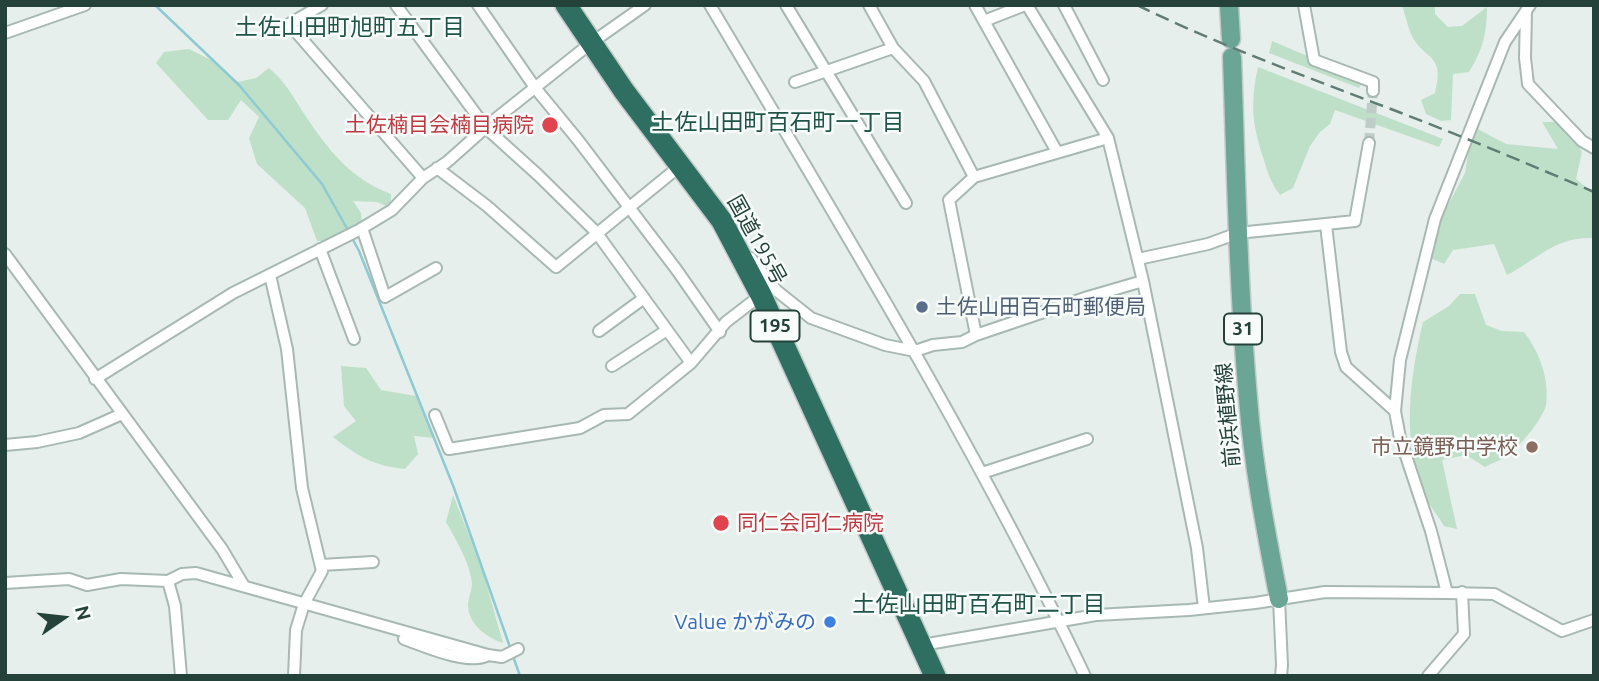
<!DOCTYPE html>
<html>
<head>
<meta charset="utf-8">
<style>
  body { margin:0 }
  #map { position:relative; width:1599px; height:681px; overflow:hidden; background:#e6efeb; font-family:Ubuntu,sans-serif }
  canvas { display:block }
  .frame { position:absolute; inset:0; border:7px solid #24423a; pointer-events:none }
  .north { position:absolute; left:28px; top:583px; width:70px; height:70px; -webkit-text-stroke:5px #f7fbf9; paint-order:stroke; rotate:76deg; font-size:19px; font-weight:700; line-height:28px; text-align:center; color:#24423a }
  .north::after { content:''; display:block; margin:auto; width:24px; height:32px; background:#24423a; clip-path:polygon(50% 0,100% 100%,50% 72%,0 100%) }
</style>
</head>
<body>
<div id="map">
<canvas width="1599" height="681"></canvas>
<div class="frame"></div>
<div class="north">N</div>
</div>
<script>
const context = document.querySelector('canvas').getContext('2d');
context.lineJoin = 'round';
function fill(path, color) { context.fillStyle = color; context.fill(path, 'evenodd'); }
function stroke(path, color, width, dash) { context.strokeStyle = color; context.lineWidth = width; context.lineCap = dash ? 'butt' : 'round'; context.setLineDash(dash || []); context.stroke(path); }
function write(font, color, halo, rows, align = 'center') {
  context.font = font + ' Ubuntu,"Noto Sans JP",sans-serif'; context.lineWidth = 5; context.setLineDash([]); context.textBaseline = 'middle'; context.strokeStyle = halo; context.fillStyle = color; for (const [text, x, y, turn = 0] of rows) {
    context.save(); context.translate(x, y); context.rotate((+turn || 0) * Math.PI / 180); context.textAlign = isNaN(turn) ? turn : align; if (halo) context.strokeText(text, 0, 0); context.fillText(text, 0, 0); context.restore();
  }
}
fill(new Path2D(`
  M1402,5H1435V14L1448,27L1462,26L1487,7C1487,32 1483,50 1469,72L1453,74L1451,120L1441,121L1426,114L1421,100L1435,93C1446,51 1423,62 1410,32C1407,23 1405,14 1402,5Z
  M1272,41L1364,80L1359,88L1269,53Z
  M189,49L211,60L238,82L256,78L269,68C287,84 292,95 305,115C328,150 351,179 391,194V208L377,202L353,201L361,213L363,230L338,241H317L305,208L257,164L249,138L259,117L241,100L228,120H208L156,63L164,52Z
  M1258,67L1443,139L1439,147L1335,110L1330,124L1320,132L1310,146L1293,188L1280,195C1271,183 1268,174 1264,160C1252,124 1250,104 1258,67Z
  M1542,122H1564L1582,152L1576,179L1594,194V238C1555,236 1538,259 1507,275L1494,244L1453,250L1444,264L1426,256L1436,228L1465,173L1468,154L1478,129L1506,144L1558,149Z
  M1460,294H1475L1486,325L1502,331L1524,332C1539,351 1550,380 1546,405C1543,419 1518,449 1505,457C1499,461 1492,463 1485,467L1466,455L1442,460L1457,529L1444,526C1438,516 1429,505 1424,494C1401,440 1410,377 1423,322L1449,306Z
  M341,366L366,368L381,390L416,396L435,438L414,436L418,454L405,469C374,466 357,456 333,437L356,421L344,406Z
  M453,495L482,568L503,643C487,638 468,624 468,605C468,598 472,591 472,583C470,563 456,540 446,522Z`), '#bfe0c8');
stroke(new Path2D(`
  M155,5L239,85L322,184L349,232
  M352,238L359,251L454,488L511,650
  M513,656L520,676`), '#8ec9d4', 2.5);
stroke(new Path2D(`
  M1369,143L1373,91`), '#bfccc8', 10, [10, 5]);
const street = new Path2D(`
  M322,5L289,24L423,178
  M396,5L486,128L538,175L596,232L691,363
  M478,5L536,89L578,140L676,269L720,332
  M710,5C841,226 975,444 1085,676
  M786,5L906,203
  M869,5L893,48L924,81L974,177
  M975,5L1057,152
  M1027,5L1108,138L1143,281L1197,548L1204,608
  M1064,5L1103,80
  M1304,5L1314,60L1373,82V91
  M1526,11L1525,58L1528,84L1582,141L1594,148
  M984,21L1025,5
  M5,33L85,5
  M795,82L893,48
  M437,168L487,206L556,267L680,166
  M1326,225L1341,352L1346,367L1395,411
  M362,228L385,297L436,268
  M320,249L354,339
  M5,254L222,549L244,586
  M751,258L777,291L811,318L885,345L915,351L933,345L962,342L976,335L1088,297L1143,281
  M1138,259L1208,244L1238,233L1355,221L1369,143
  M270,275L287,349L302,488L322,571L304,604L296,630L294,676
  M599,331L644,298
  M976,335L949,200L974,177L1108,138
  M612,366L667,330
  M95,379L233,293L359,230L392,210L423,178L447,162L493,121L591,43L645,5
  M435,415L449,449L580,428L604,415L628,414L691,363L726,322L761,295
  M5,445L37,442L79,433L122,414
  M982,473L1087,439
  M321,565L373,562
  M5,583L69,579L87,585L121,579L168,581
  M1447,593L1494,594L1562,631L1594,620
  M1279,599L1282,665L1281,676
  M404,639C424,646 466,665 486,656
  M922,645L1096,615L1189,610L1255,603L1325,592L1447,593L1431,531L1400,438L1395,411L1400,360L1435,219L1505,42L1530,5
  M181,676L175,606L168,581L182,574L196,573L488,655L502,657L518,649
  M1428,676L1464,634L1462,592`);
const primary = new Path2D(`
  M1229,5L1231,39
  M1232,57C1236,171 1238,285 1248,398C1253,466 1266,532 1279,599`);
const highway = new Path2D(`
  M566,5L624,91L722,221L761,295L935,676`);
stroke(street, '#a8b8b2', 14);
stroke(primary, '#c2cac8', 21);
stroke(highway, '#c2cac8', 24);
stroke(street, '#fff', 10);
stroke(primary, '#6aa596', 18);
stroke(highway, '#2f6f62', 21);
stroke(new Path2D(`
  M1137,5C1231,51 1330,85 1427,123C1483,145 1538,168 1594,192`), '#5f7d75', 2.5, [14, 7]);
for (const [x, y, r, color] of [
  [550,125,9,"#e0444e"],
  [922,307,7,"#5c6f8a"],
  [1532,447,7,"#8d6e63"],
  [721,523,9,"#e0444e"],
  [830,622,7,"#3f7fe0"]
]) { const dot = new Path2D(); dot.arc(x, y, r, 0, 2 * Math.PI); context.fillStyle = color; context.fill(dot); stroke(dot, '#f7fbf9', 2.5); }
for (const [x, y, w] of [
  [775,326,49],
  [1243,329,38]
]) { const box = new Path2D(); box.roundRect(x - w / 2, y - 15.5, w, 31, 5); context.fillStyle = '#f7fbf9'; context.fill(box); stroke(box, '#24423a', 2); }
write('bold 19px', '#24423a', null, [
  ["195",775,326],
  ["31",1243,329]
]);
write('21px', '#be3a42', '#f7fbf9', [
  ["土佐楠目会楠目病院",534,125],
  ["同仁会同仁病院",737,523,"left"]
], 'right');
write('21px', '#24423a', '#f7fbf9', [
  ["国道195号",757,240,61],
  ["前浜植野線",1228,415,-95]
]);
write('21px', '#4e5e75', '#f7fbf9', [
  ["土佐山田百石町郵便局",936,307]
], 'left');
write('21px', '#785e54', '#f7fbf9', [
  ["市立鏡野中学校",1518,447]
], 'right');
write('21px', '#366cbe', '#f7fbf9', [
  ["Value かがみの",816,622]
], 'right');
write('23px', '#1f5548', '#f7fbf9', [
  ["土佐山田町旭町五丁目",350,27],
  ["土佐山田町百石町一丁目",778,122],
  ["土佐山田町百石町二丁目",979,604]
]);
</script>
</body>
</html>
